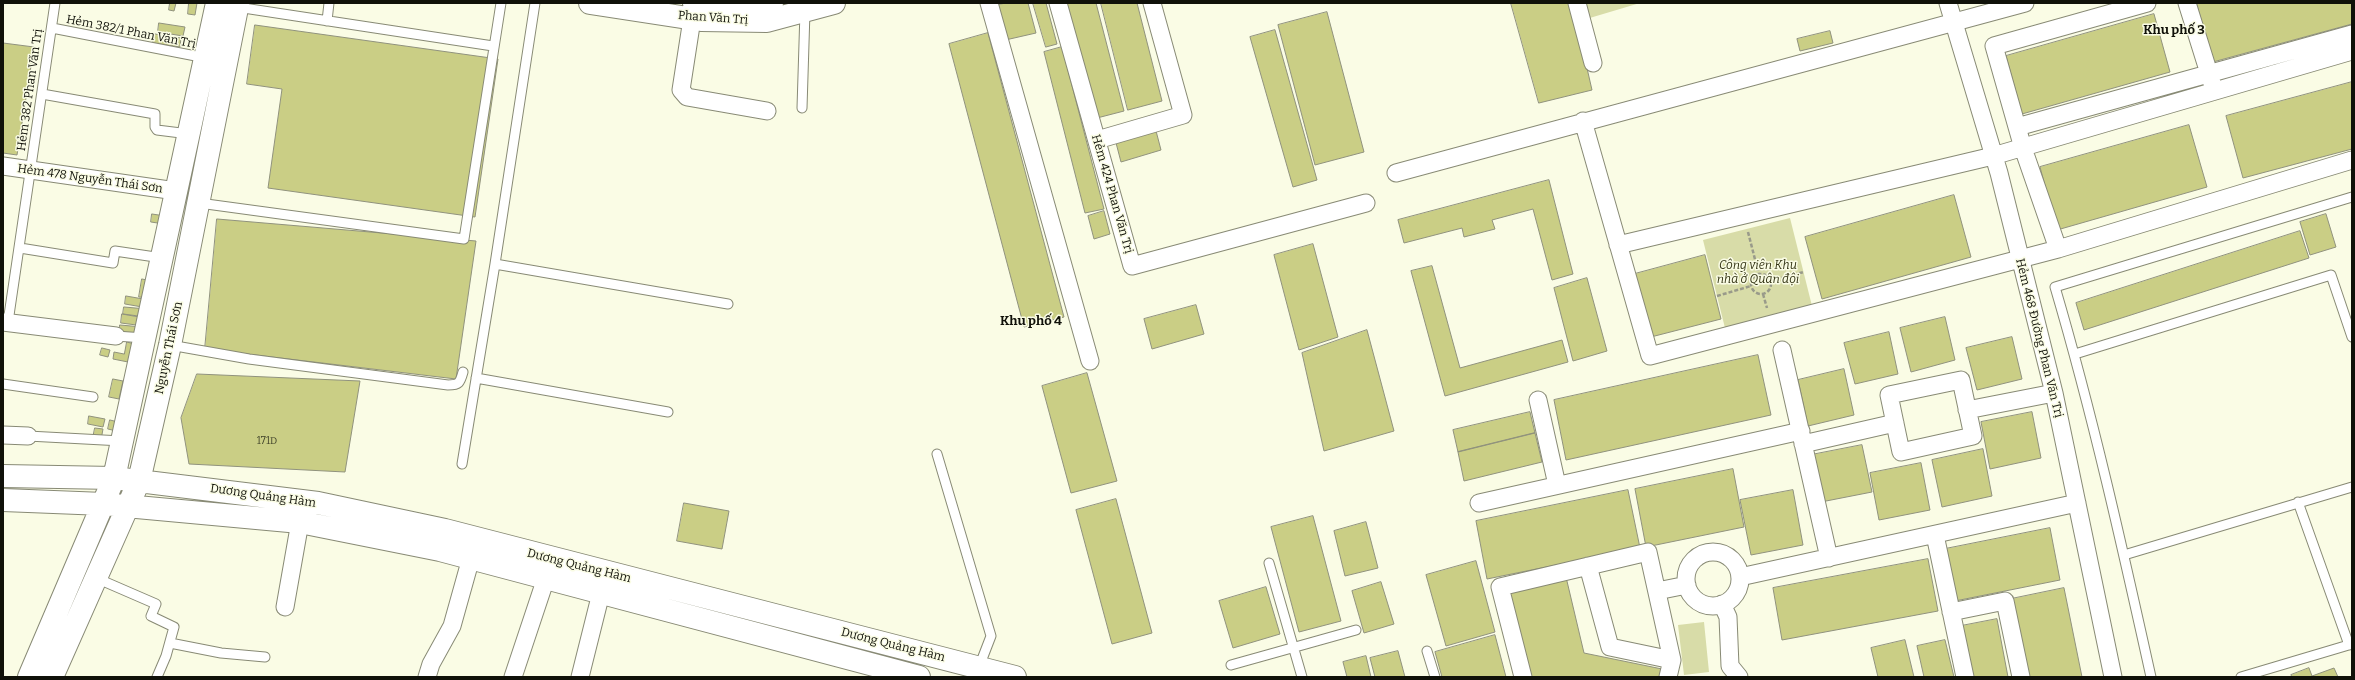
<!DOCTYPE html>
<html>
<head>
<meta charset="utf-8">
<style>
  body { margin:0 }
  #map { position:relative; width:2355px; height:680px; overflow:hidden; background:#fafce5; font-family:Bitter,serif }
  canvas { display:block }
  .frame { position:absolute; inset:0; border:4px solid #101109; pointer-events:none }
</style>
</head>
<body>
<div id="map">
<canvas width="2355" height="680"></canvas>
<div class="frame"></div>
</div>
<script>
const context = document.querySelector('canvas').getContext('2d');
context.lineJoin = 'round';
function fill(path, color) { context.fillStyle = color; context.fill(path, 'evenodd'); }
function stroke(path, color, width, dash) { context.strokeStyle = color; context.lineWidth = width; context.lineCap = dash ? 'butt' : 'round'; context.setLineDash(dash || []); context.stroke(path); }
function write(font, color, halo, rows, align = 'center') {
  context.font = font + ' Bitter,serif'; context.lineWidth = 3; context.setLineDash([]); context.textBaseline = 'middle'; context.strokeStyle = halo; context.fillStyle = color; for (const [text, x, y, turn = 0] of rows) {
    context.save(); context.translate(x, y); context.rotate((+turn || 0) * Math.PI / 180); context.textAlign = isNaN(turn) ? turn : align; if (halo) context.strokeText(text, 0, 0); context.fillText(text, 0, 0); context.restore();
  }
}
fill(new Path2D(`
  M1578,3H1640L1583,20Z
  M1790,218L1812,306L1725,328L1703,240Z
  M1704,622L1709,672L1684,675L1678,625Z`), '#d8dca8');
const building = new Path2D(`
  M170,3H176L174,11L169,10Z
  M189,3H197L195,15L188,14Z
  M1006,3H1028L1036,33L1001,41L993,6Z
  M1033,3H1046L1057,44L1046,47Z
  M1067,3H1096L1124,111L1097,118Z
  M1101,3H1137L1162,101L1128,110Z
  M1511,3H1572L1592,90L1539,103Z
  M2197,3H2352V24L2213,62Z
  M1327,12L1364,152L1315,165L1278,25Z
  M2154,14L2170,72L2022,114L2006,56Z
  M159,23L185,27L183,36L158,32Z
  M255,25L498,59L475,217L268,188L282,89L247,84Z
  M1275,30L1317,180L1293,187L1250,37Z
  M1830,31L1833,43L1800,51L1797,39Z
  M988,33L1064,317L1024,327L949,44Z
  M155,34L181,38L180,47L153,43Z
  M3,43L34,47L17,155L3,153Z
  M1062,47L1104,209L1085,213L1044,52Z
  M2352,82V149L2243,178L2226,116Z
  M2189,125L2207,187L2057,230L2040,167Z
  M1155,127L1161,150L1121,162L1115,139Z
  M1549,180L1573,274L1552,280L1533,209L1492,220L1495,229L1464,237L1462,228L1404,243L1398,220Z
  M1954,195L1971,257L1822,299L1805,237Z
  M1104,211L1110,234L1094,239L1088,216Z
  M152,214L165,216L164,224L151,222Z
  M2326,214L2336,247L2310,255L2300,222Z
  M217,219L476,241L456,379L205,349Z
  M2300,231L2309,258L2084,330L2076,303Z
  M1313,244L1338,337L1299,350L1274,255Z
  M1705,255L1721,319L1647,338L1631,275Z
  M1432,266L1460,368L1562,340L1568,362L1445,396L1411,271Z
  M1587,278L1607,351L1573,361L1554,288Z
  M142,279L152,281L149,298L139,297Z
  M126,296L149,300L148,308L125,304Z
  M1196,305L1204,334L1152,349L1144,319Z
  M124,307L147,309L146,317L123,314Z
  M122,314L145,318L144,326L121,323Z
  M1945,317L1955,360L1911,372L1900,328Z
  M120,325L142,327L141,335L119,333Z
  M1367,330L1394,431L1324,451L1302,353Z
  M1889,332L1898,374L1855,384L1844,343Z
  M2012,337L2022,379L1977,390L1966,348Z
  M127,342L134,344L138,364L113,359L114,352L124,354Z
  M102,348L110,350L108,357L100,355Z
  M1758,355L1771,415L1566,460L1554,400Z
  M1844,369L1854,415L1808,426L1798,380Z
  M1087,373L1117,481L1071,493L1042,386Z
  M197,374L360,381L345,472L189,464L181,418Z
  M113,379L123,381L119,399L109,397Z
  M1530,412L1535,433L1458,452L1453,430Z
  M2032,412L2041,458L1990,469L1981,422Z
  M89,416L105,419L103,427L88,424Z
  M110,420L118,422L116,431L108,429Z
  M95,428L103,429L101,440L93,438Z
  M1535,433L1542,462L1464,481L1458,452Z
  M1862,445L1872,492L1821,502L1811,455Z
  M1983,449L1992,496L1942,507L1932,460Z
  M1921,463L1930,510L1879,520L1870,473Z
  M1733,469L1744,527L1646,547L1635,489Z
  M1628,490L1640,548L1487,579L1476,521Z
  M1793,490L1803,545L1751,555L1740,500Z
  M1116,499L1152,633L1112,644L1076,510Z
  M684,503L729,511L722,549L677,541Z
  M1313,516L1341,621L1299,632L1271,527Z
  M1366,522L1378,568L1345,576L1334,531Z
  M2050,528L2060,580L1955,601L1945,549Z
  M1928,559L1938,611L1782,640L1773,588Z
  M1476,561L1495,632L1446,646L1426,575Z
  M1566,577L1584,653L1667,670L1665,677H1530L1509,591Z
  M1381,582L1394,624L1364,633L1352,591Z
  M1266,587L1280,634L1233,648L1219,601Z
  M2064,588L2082,677H2028L2011,599Z
  M1997,619L2008,677H1971L1961,626Z
  M1495,635L1506,677H1442L1435,652Z
  M1905,640L1914,677H1878L1871,648Z
  M1945,640L1954,677H1924L1917,646Z
  M1398,651L1405,677H1375L1370,658Z
  M1366,656L1371,677H1347L1343,662Z
  M2309,668L2312,676L2334,668L2338,677H2292L2291,675Z`);
fill(building, '#cace85');
stroke(building, '#90927d', 1);
const lane = new Path2D(`
  M237,7L493,46
  M327,21L329,3
  M52,28L206,58
  M42,94L155,114V127L157,130L189,134
  M802,108L805,11
  M199,203L464,239L501,3
  M20,248L113,263L115,251L162,258
  M495,264L728,304
  M8,322L55,3
  M116,336L144,338
  M170,345L249,359L448,385C459,385 460,383 463,372
  M2075,354L2331,275L2352,337
  M476,378L668,412
  M3,384L93,397
  M28,436L122,441
  M937,454L991,636L979,667
  M462,464L495,264L535,3
  M2298,502L2349,645
  M2124,555L2352,487
  M1269,563L1302,677
  M96,578L156,604L151,616L174,627L166,656L157,677
  M170,643L221,653L265,657
  M1427,651L1435,677
  M1231,665L1356,630
  M2151,677C2122,546 2093,416 2055,287L2352,197
  M2241,677L2352,644`);
const street = new Path2D(`
  M989,3L1090,361
  M1058,3L1132,266L1366,203
  M1577,3L1593,63
  M1948,3L1999,173L2054,393L2113,677
  M2187,3L2212,83
  M692,19L681,90L687,97L767,111
  M1583,121L1650,356L2058,249L2352,160
  M2017,127L2352,34
  M1097,140L1183,115L1152,3
  M3,166L176,191
  M1396,173L2025,3
  M1618,245L1993,156L2352,51
  M2058,249L2023,148L1994,46L2147,3
  M3,322L116,336
  M1782,350L1829,558
  M1961,380L1973,436L1901,452L1889,395Z
  M1538,400L1557,485
  M1967,410L2054,393
  M3,435L28,436
  M1803,444L1895,423
  M1479,503L1801,431
  M1935,535L1965,677
  M1686 579a27 27 0 1 1 54 0a27 27 0 1 1-54 0Z
  M1588,566L1610,647L1672,660
  M1740,577L2077,503
  M1657,591L1687,585
  M1722,604L1728,617L1730,666L1739,677
  M285,607L300,522
  M1951,612L2005,601L2021,677
  M427,677L431,664L452,626L471,558
  M513,677L546,578
  M580,677L601,593
  M1523,677L1500,587L1648,552L1672,660L1668,677`);
const secondary = new Path2D(`
  M590,3L701,20L767,21L834,3
  M694,4L764,5L772,3
  M3,476L114,478L318,503L445,530L1015,677
  M3,500L104,504L300,522L440,550L919,677
  M29,677L114,478L217,3
  M52,677L139,481L170,345L238,3`);
stroke(lane, '#888a75', 11);
stroke(street, '#888a75', 19);
stroke(secondary, '#888a75', 24);
stroke(new Path2D(`
  M1748,232L1759,275
  M1751 284a10 10 0 1 1 20 0a10 10 0 1 1-20 0Z
  M1770,281L1804,272
  M1763,294L1767,308
  M1717,296L1751,286`), '#999a8a', 2.5, [4, 2]);
stroke(lane, '#fff', 9);
stroke(street, '#fff', 17);
stroke(secondary, '#fff', 22);
write('10px', '#3e4028', null, [
  ["171D",267,441]
]);
write('12px', '#101109', '#fafce5', [
  ["Phan Văn Trị",713,18,4],
  ["Hẻm 382/1 Phan Văn Trị",131,32,11],
  ["Hẻm 382 Phan Văn Trị",30,90,-82],
  ["Hẻm 478 Nguyễn Thái Sơn",90,179,8],
  ["Hẻm 424 Phan Văn Trị",1112,194,74],
  ["Hẻm 468 Đường Phan Văn Trị",2039,338,76],
  ["Nguyễn Thái Sơn",169,348,-78],
  ["Dương Quảng Hàm",263,496,8],
  ["Dương Quảng Hàm",579,566,14],
  ["Dương Quảng Hàm",893,645,14]
]);
write('italic 12px', '#333414', '#fafce5', [
  ["Công viên Khu",1758,266],
  ["nhà ở Quân đội",1758,280]
]);
write('bold 13px', '#101109', '#fafce5', [
  ["Khu phố 3",2174,30],
  ["Khu phố 4",1031,321]
]);
</script>
</body>
</html>
